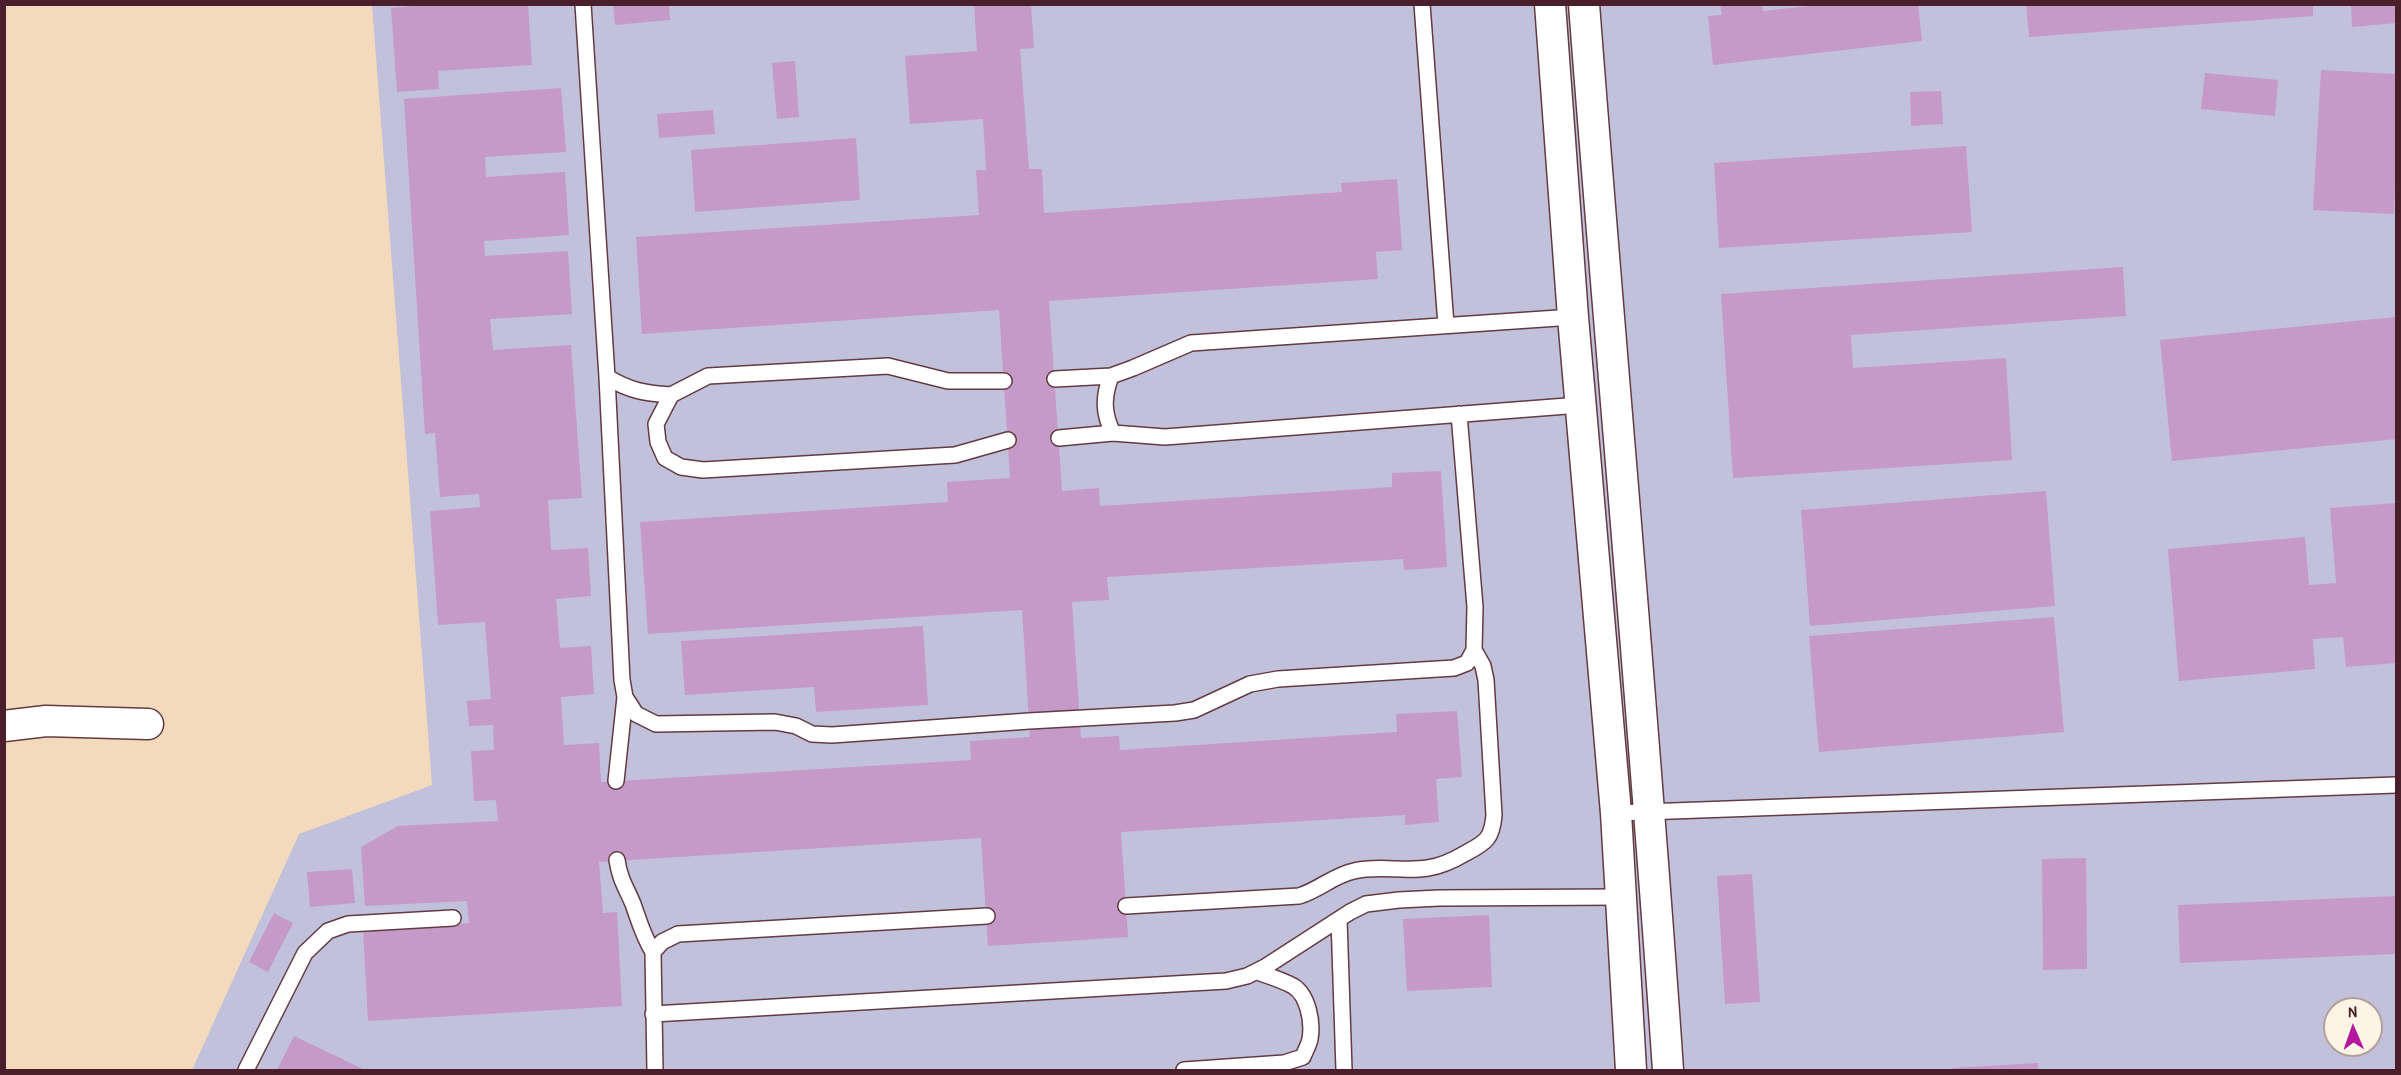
<!DOCTYPE html>
<html>
<head>
<meta charset="utf-8">
<style>
  body { margin:0 }
  #map { position:relative; width:2401px; height:1075px; overflow:hidden; background:#f3dabc; font-family:"Patrick Hand",sans-serif }
  canvas { display:block }
  .frame { position:absolute; inset:0; border:6px solid #4a1f2b; pointer-events:none }
  .north { position:absolute; left:2323px; top:997px; width:60px; height:60px; box-sizing:border-box; background:#fcf5e5; border:2px solid #b59f9b; border-radius:50%; rotate:358deg; font-size:16px; font-weight:700; line-height:24px; text-align:center; color:#4a1f2b }
  .north::after { content:''; display:block; margin:auto; width:21px; height:27px; background:#b5179e; clip-path:polygon(50% 0,100% 100%,50% 72%,0 100%) }
</style>
</head>
<body>
<div id="map">
<canvas width="2401" height="1075"></canvas>
<div class="frame"></div>
<div class="north">N</div>
</div>
<script>
const context = document.querySelector('canvas').getContext('2d');
context.lineJoin = 'round';
function fill(path, color) { context.fillStyle = color; context.fill(path, 'evenodd'); }
function stroke(path, color, width, dash) { context.strokeStyle = color; context.lineWidth = width; context.lineCap = dash ? 'butt' : 'round'; context.setLineDash(dash || []); context.stroke(path); }
fill(new Path2D(`
  M372,5H2396V1070H192L299,834L432,785ZM2335,1009H2371V1045H2335Z`), '#c2c1dc');
fill(new Path2D(`
  M435,4H528L532,65L438,71L439,89L397,92L391,8Z
  M613,4H669L670,20L615,25Z
  M974,4H1031L1034,48L1020,49L1029,169H1042L1044,213L1342,192L1341,183L1397,179L1402,250L1376,252L1378,279L1049,301L1062,491L1099,488L1100,506L1392,487V473L1441,471L1447,567L1404,570L1403,559L1107,577L1109,600L1072,602L1081,738L1119,736L1120,750L1397,732L1396,714L1457,711L1462,777L1436,779L1439,822L1405,825V815L1121,832L1128,937L988,946L981,838L599,862L603,913L617,912L622,1006L368,1021L363,929L469,923L467,901L365,906L361,847L398,826L498,821L496,800L474,801L471,751L494,750L493,725L469,726L467,701L491,699L485,622L438,625L430,511L480,507L479,494L440,497L435,433L425,434L404,99L561,88L566,152L485,157L486,177L565,172L569,235L484,241L485,256L568,251L572,314L490,319L493,350L571,345L582,498L548,500L551,550L588,548L591,596L556,599L560,648L591,646L594,694L561,697L564,745L599,743L601,782L971,760L970,741L1030,737L1022,610L648,634L640,522L948,502L947,482L1010,478L999,310L642,334L636,237L979,215L976,170H986L983,119L910,124L905,56L977,51Z
  M1720,4H1762L1763,11L1826,4H1918L1922,41L1713,65L1708,16L1722,15Z
  M2026,4H2313V16L2029,37Z
  M2351,4H2396V23L2352,27Z
  M795,61L799,117L777,119L772,63Z
  M2321,70L2396,74V156L2394,214L2313,210Z
  M2205,73L2278,80L2275,116L2201,109Z
  M1941,91L1943,124L1911,126L1910,92Z
  M713,110L715,134L659,138L657,114Z
  M856,138L860,200L695,212L691,150Z
  M1966,146L1972,232L1719,248L1714,163Z
  M2123,267L2126,316L1851,335L1853,368L2006,358L2012,460L1733,478L1721,294Z
  M2396,317V439L2172,461L2160,340Z
  M2046,491L2055,606L1810,626L1801,510Z
  M2396,503V663L2346,667L2343,637L2313,639L2315,669L2179,681L2168,549L2305,537L2309,585L2336,583L2330,508Z
  M2054,617L2064,732L1819,752L1809,636Z
  M923,626L928,705L816,712L814,687L685,695L681,641Z
  M2086,858L2087,969L2043,970L2042,859Z
  M352,869L355,903L310,907L307,872Z
  M1752,874L1760,1002L1725,1004L1717,876Z
  M2396,896V954L2180,963L2178,905Z
  M274,913L293,923L268,972L249,962Z
  M1489,915L1492,987L1407,991L1403,919Z
  M294,1036L365,1070H277Z
  M2038,1063V1070H1953V1068Z`), '#c599c8');
const service = new Path2D(`
  M583,4L607,377L622,680L625,697L636,714L656,724L775,722L796,726L812,734L832,735L1029,721L1175,713L1194,710L1250,684L1278,679L1454,668L1467,663L1474,650L1475,607L1459,414
  M1422,4L1446,325
  M1111,376C1103,397 1103,413 1113,433
  M607,377C630,391 644,393 671,395
  M1055,379L1111,376L1133,368L1191,343L1573,317
  M1004,381H948L888,366L708,376L671,395L656,424L658,442L665,458L681,467L703,470L955,455L1008,440
  M1059,438L1113,433L1165,437L1580,405
  M616,781L625,697
  M1616,813L2396,785
  M617,860C620,880 626,887 633,904C639,921 643,936 653,952
  M1126,906L1299,896C1319,890 1334,875 1354,871C1378,865 1404,872 1428,868C1442,866 1454,860 1466,853C1487,842 1492,838 1494,815L1486,680L1483,666L1474,650
  M1339,919L1344,1070
  M653,1014L1226,981L1247,976L1265,967L1350,912L1366,904L1399,900L1439,898L1620,897
  M246,1070L305,953L328,931L348,924L453,918
  M655,1070L653,952L662,942L678,934L987,916
  M1184,1070L1284,1063L1303,1057C1305,1051 1309,1045 1310,1039C1313,1022 1308,995 1293,986C1282,980 1269,976 1257,972`);
const minor = new Path2D(`
  M1550,4L1573,317L1616,813L1631,1070
  M1584,4C1611,360 1644,715 1668,1070
  M4,726L46,721L148,724`);
stroke(service, '#633b41', 18);
stroke(minor, '#633b41', 33);
stroke(service, '#fff', 15);
stroke(minor, '#fff', 30);
</script>
</body>
</html>
